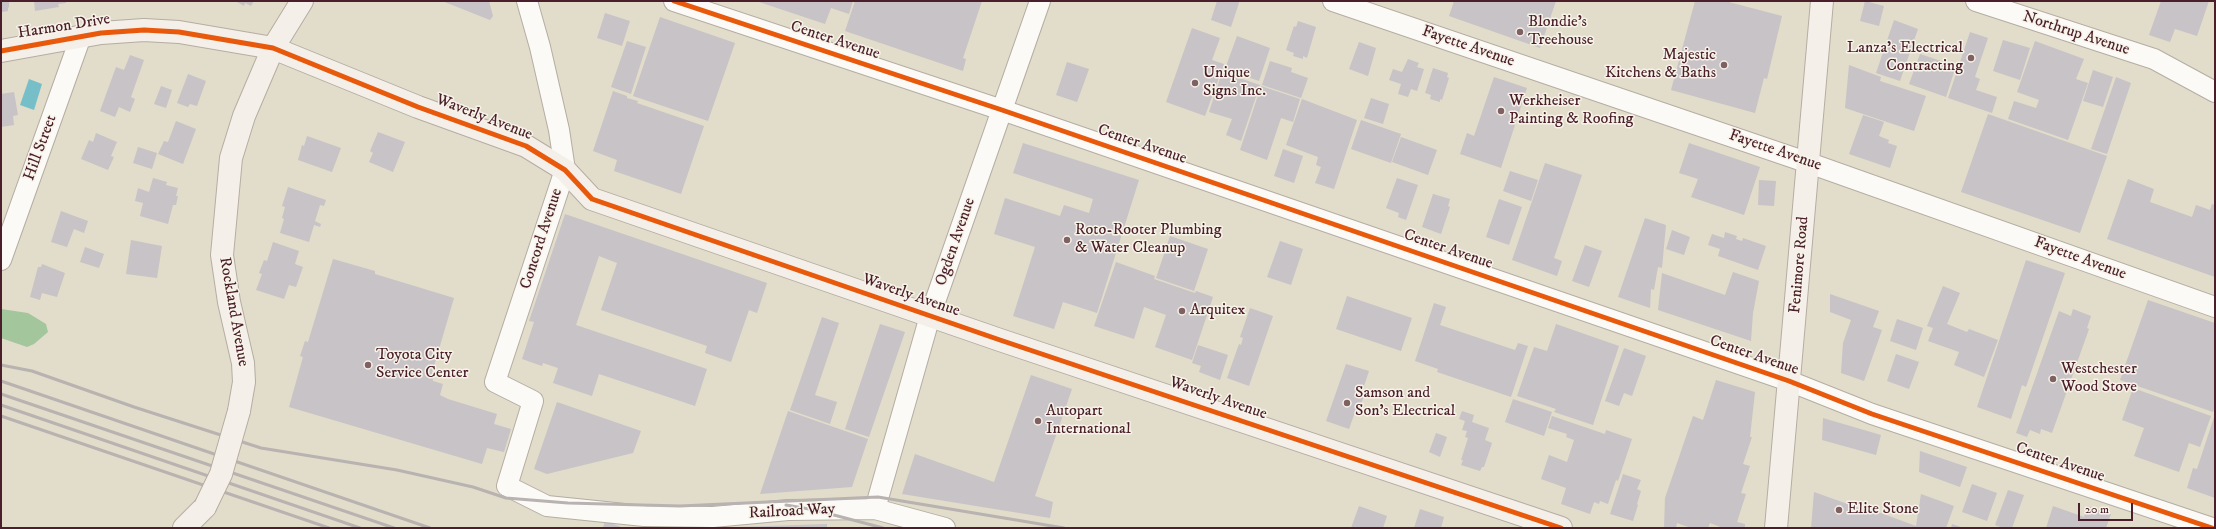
<!DOCTYPE html>
<html>
<head>
<meta charset="utf-8">
<style>
  body { margin:0 }
  #map { position:relative; width:2216px; height:529px; overflow:hidden; background:#e2dcca; font-family:"IM FELL DW Pica",serif }
  canvas { display:block }
  .frame { position:absolute; inset:0; border:2px solid #4a1f2b; pointer-events:none }
  .scale { position:absolute; left:2078px; top:503px; width:55px; height:18px; box-sizing:border-box; border:2px solid #4a1f2b; border-top:0; padding-left:5px; font-size:12px; line-height:14px; white-space:nowrap; color:#4a1f2b; -webkit-text-stroke:3px #f7f3e8; paint-order:stroke }
</style>
</head>
<body>
<div id="map">
<canvas width="2216" height="529"></canvas>
<div class="frame"></div>
<div class="scale">20 m</div>
</div>
<script>
const context = document.querySelector('canvas').getContext('2d');
context.lineJoin = 'round';
function fill(path, color) { context.fillStyle = color; context.fill(path, 'evenodd'); }
function stroke(path, color, width, dash) { context.strokeStyle = color; context.lineWidth = width; context.lineCap = dash ? 'butt' : 'round'; context.setLineDash(dash || []); context.stroke(path); }
function write(font, color, halo, rows, align = 'center') {
  context.font = font + ' "IM FELL DW Pica",serif'; context.lineWidth = 3; context.setLineDash([]); context.textBaseline = 'middle'; context.strokeStyle = halo; context.fillStyle = color; for (const [text, x, y, turn = 0] of rows) {
    context.save(); context.translate(x, y); context.rotate((+turn || 0) * Math.PI / 180); context.textAlign = isNaN(turn) ? turn : align; if (halo) context.strokeText(text, 0, 0); context.fillText(text, 0, 0); context.restore();
  }
}
fill(new Path2D(`
  M1,309L28,313L46,324L48,332L34,344L27,347L1,338Z`), '#a3c69d');
fill(new Path2D(`
  M29,79L42,84L34,110L20,105Z`), '#77bfc8');
fill(new Path2D(`
  M1,1H9V7L8,8V11L2,12L1,16Z
  M34,1H66V3L58,4L59,7L35,11Z
  M235,1H254L251,6L245,3L244,6Z
  M442,1H489L493,16L490,20Z
  M756,1H853L849,14L831,8L825,24Z
  M855,1H982L963,58L966,59L963,71L845,31Z
  M1217,1H1238L1239,3L1231,27L1211,20Z
  M1454,1H1556L1540,48L1449,16Z
  M1695,1H1725L1782,16L1767,79L1764,78L1755,113L1671,90Z
  M1865,1L1884,6L1879,26L1860,21Z
  M2161,1H2209L2197,36L2175,29L2170,42L2149,35Z
  M605,13L630,21L622,46L597,38Z
  M660,17L735,43L708,121L633,96Z
  M1894,20L1918,29L1900,81L1876,73Z
  M1298,21L1316,27L1307,58L1303,56V59L1293,56L1294,53L1286,50L1294,26L1296,27Z
  M1192,28L1220,38L1212,60L1224,64L1205,116L1166,102Z
  M1970,32L1988,38L1975,77L1980,79L1976,90L1997,97L1992,113L1948,98Z
  M1237,36L1270,48L1259,81L1225,69Z
  M2003,40L2030,48L2020,80L1993,71Z
  M627,41L646,47L631,94L611,87Z
  M2035,41L2084,59L2076,79L2088,83L2068,140L2008,119L2014,101L2036,108L2039,100L2017,92Z
  M1359,42L1376,48L1368,76L1349,69Z
  M1920,54L1956,66L1946,97L1909,84Z
  M130,55L144,60L131,97L135,99L130,112L119,107L115,117L100,111L116,67L124,70Z
  M1408,59L1419,63L1417,67L1424,69L1417,91L1411,89L1408,97L1398,94L1401,84L1389,80L1393,69L1402,72Z
  M1270,61L1292,68L1291,72L1308,78L1301,98L1262,85Z
  M1067,62L1089,69L1077,102L1056,95Z
  M1849,65L1881,77L1880,81L1926,96L1914,131L1845,108Z
  M1433,68L1448,73L1447,77L1449,78L1442,100L1440,99V102L1430,99L1431,95L1425,93Z
  M2093,70L2113,77L2103,107L2083,101Z
  M1222,72L1260,85L1241,141L1226,135L1232,119L1209,112Z
  M188,74L206,81L197,106L190,104L188,107L177,103Z
  M1494,77L1527,88L1501,168L1460,154L1467,133L1474,136Z
  M2116,77L2131,83L2107,154L2091,149Z
  M161,86L172,90L166,108L154,104Z
  M1261,86L1300,99L1293,122L1281,118L1267,160L1240,150Z
  M613,91L627,96V98L638,101L637,103L704,126L681,194L614,171L617,160L593,151Z
  M14,92L18,115L13,116L14,125L1,127V94Z
  M1371,98L1389,104L1383,124L1364,118Z
  M1302,99L1357,120L1334,189L1315,183L1321,167L1316,165L1318,157L1286,145Z
  M1988,114L2107,156L2080,233L1961,192Z
  M1863,115L1884,122L1879,136L1889,140L1888,143L1897,146L1890,168L1849,154Z
  M1361,120L1401,134L1391,163L1351,149Z
  M176,121L196,129L183,164L158,154L164,141L168,142Z
  M378,132L405,142L393,172L369,162L373,153L370,151Z
  M96,133L117,142L111,156L114,157L108,170L81,159L89,140L93,142Z
  M307,136L341,148L332,172L298,160L302,145L304,146Z
  M1401,137L1437,150L1428,175L1392,162Z
  M1023,143L1139,180L1097,313L1063,302L1054,329L1013,316L1035,247L994,234L1005,198L1060,216L1064,205L1089,213L1093,199L1013,173Z
  M1689,143L1760,167L1744,215L1691,197L1698,179L1679,173Z
  M138,147L157,153L152,169L133,163Z
  M1283,149L1303,156L1294,183L1274,176Z
  M1545,163L1582,175L1554,258L1562,261L1557,276L1512,260Z
  M1510,171L1538,180L1531,201L1503,191Z
  M153,178L167,182L166,185L178,188L176,196H178L176,205H173L168,224L140,216L143,203L135,201L138,188L149,192Z
  M1397,178L1418,185L1406,220L1398,217L1399,213L1386,208Z
  M2128,179L2154,189L2150,202L2192,217L2196,205L2210,210L2212,204L2215,205V277L2107,239Z
  M1759,180L1776,181L1774,206L1758,205Z
  M288,187L326,200L324,206L320,205L315,221L321,224L320,227L314,225L309,242L280,233L284,219L282,218L285,207L282,206Z
  M1433,194L1450,199L1448,206L1450,207L1441,234L1422,227Z
  M1499,199L1522,207L1509,245L1486,237Z
  M61,211L88,221L84,233L74,229L67,247L51,242Z
  M565,214L767,283L757,313L749,310L731,362L705,353L707,346L601,310L617,263L599,256L576,325L707,369L695,406L599,374L592,396L553,383L558,368L543,363L542,366L522,359L534,322L529,321Z
  M1645,218L1666,225L1662,268L1658,267L1654,290L1651,289L1650,308L1618,297Z
  M1672,230L1690,237L1684,255L1666,249Z
  M1725,232L1737,236L1736,239L1742,241L1743,238L1766,246L1758,270L1718,256L1720,249L1708,245L1712,234L1724,238Z
  M1170,236L1208,249L1194,291L1156,278Z
  M131,240L162,246L157,278L126,274Z
  M1280,241L1303,249L1291,285L1267,277Z
  M273,242L299,251L295,264L303,267L296,287L289,285L284,299L256,290L262,274L259,273L264,260L267,261Z
  M1585,245L1602,251L1589,287L1572,281Z
  M85,247L104,254L99,268L80,262Z
  M333,259L375,271V274L454,298L432,373L433,381L443,384L440,395L448,399L497,414L494,424L511,429L504,452L487,448L482,464L289,407L303,357L300,356L305,341L308,342Z
  M2026,260L2065,273L2026,387L2022,385L2011,419L1977,407Z
  M1116,262L1155,276L1154,279L1195,293L1196,291L1213,297L1192,360L1155,347L1166,315L1144,307L1134,339L1094,326Z
  M42,264L65,273L57,297L42,293L40,300L30,297L38,267H41Z
  M1733,272L1759,281L1753,313L1751,341L1658,310L1662,273L1725,295Z
  M1943,286L1960,293L1947,324L1967,332L1969,329L1998,340L1984,377L1954,365L1959,352L1928,341L1933,328L1927,326Z
  M1830,294L1879,311L1873,327L1882,330L1864,381L1841,373L1843,343L1851,320L1830,312Z
  M1347,296L1412,318L1401,351L1336,329Z
  M2148,300L2215,323V407L2213,412L2120,380Z
  M1434,303L1446,307L1440,325L1515,350L1518,343L1528,346L1511,397L1437,372L1438,369L1415,361Z
  M1250,308L1273,316L1249,386L1227,378L1239,344L1241,345L1243,338L1240,337Z
  M2073,309L2091,316L2087,328L2089,329L2052,433L2041,429L2040,434L2030,430L2027,437L2016,433L2059,311L2071,316Z
  M822,317L839,323L815,395L837,402L830,424L790,410Z
  M1897,319L1923,328L1916,350L1890,341Z
  M880,324L905,332L869,437L845,429Z
  M1556,324L1619,346L1593,425L1554,412L1556,409L1517,396L1534,347L1547,351Z
  M1198,345L1228,355L1220,380L1199,372L1201,366L1192,363Z
  M1624,348L1646,356L1632,396L1624,393L1619,406L1605,401Z
  M1896,354L1919,362L1909,389L1887,381Z
  M1346,364L1369,371L1362,392L1365,393L1358,413L1355,412L1349,429L1326,421Z
  M1031,375L1072,389L1035,496L1053,502L1050,518L902,494L915,454L994,482Z
  M1716,380L1755,392L1750,437H1752L1743,464L1750,466L1741,493L1746,494L1737,522L1745,524V528H1723L1710,523L1708,528H1691L1677,523L1676,528H1664L1665,498L1693,416L1703,420Z
  M2133,388L2211,416L2200,447L2189,443L2179,472L2134,456L2144,428L2122,420Z
  M1513,399L1552,412L1544,436L1505,422Z
  M557,402L641,431L633,453L547,474L534,469Z
  M788,411L868,439L852,487L760,494Z
  M1462,411L1474,415L1472,422L1489,428L1485,440L1492,443L1484,467H1482L1480,471L1461,465L1463,460H1461L1468,438L1465,437L1467,431L1462,430L1465,421L1459,419Z
  M2215,414V498L2187,488L2193,468L2197,469Z
  M1552,416L1605,434L1606,430L1632,439L1618,481L1616,480L1608,504L1600,501L1599,504L1594,502L1590,514L1561,504L1566,488L1541,479L1549,455L1567,462L1574,440L1566,437L1567,434L1548,428Z
  M1823,418L1881,435L1876,455L1822,440Z
  M1436,433L1447,437L1440,457L1429,452Z
  M1920,451L1967,467L1960,487L1919,472Z
  M1623,474L1641,480L1637,489L1641,491L1637,504L1638,505L1633,521L1610,514Z
  M1972,484L1997,493L1987,521L1962,512Z
  M2008,490L2024,495L2012,528H2003L1995,525Z
  M1814,492L1870,512V509L1916,526L1921,494L1954,506L1946,528H1811Z
  M1359,506L1387,516L1383,528H1351Z
  M2053,506L2084,517L2087,506L2111,514L2106,528H2046Z
  M1420,509L1444,517L1441,528H1414Z
  M605,521L624,528H603Z
  M827,524V528H738V527Z
  M1952,524L1964,528H1951Z`), '#c8c3c6');
const street = new Path2D(`
  M527,1L540,47L559,130L565,170L495,382L533,401L507,486L547,506L644,516L713,517L788,510L875,509L945,528
  M674,1L1002,110L1789,381L1872,414L2212,528
  M1333,1L1809,163L2215,307
  M1976,1L2154,59L2215,92
  M1,260L81,36
  M875,509L930,316L1040,1`);
const secondary = new Path2D(`
  M1,51L101,33L144,30L179,32L273,48L418,107L526,146L565,170L592,199L1000,340L1561,528
  M239,411L244,382L243,363L229,302L222,255L231,158L244,116L273,48L302,1
  M184,528L205,507
  M1776,528L1822,1`);
stroke(street, '#b5ada2', 22);
stroke(secondary, '#b5ada2', 24);
stroke(street, '#fbfaf7', 20);
stroke(secondary, '#f4f0e9', 22);
stroke(new Path2D(`
  M1,365L32,371L134,407L261,448L397,470L473,487L506,498L568,503L680,506L878,497L1064,528
  M1,381L430,528
  M1,394L394,528
  M1,405L360,528
  M1,416L329,528
  M786,505L815,510L883,528`), '#b8b2b1', 3);
const secondaryBridge = new Path2D(`
  M205,507L221,474L239,411`);
stroke(secondaryBridge, '#b5ada2', 24, []);
stroke(secondaryBridge, '#f4f0e9', 22);
stroke(new Path2D(`
  M674,1L1002,110L1789,381L1872,414L2212,528
  M1,51L101,33L144,30L179,32L273,48L418,107L526,146L565,170L592,199L1000,340L1561,528`), '#e8590c', 5);
for (const [x, y, r, color] of [
  [1520,32,4,"#7f6163"],
  [1971,58,4,"#7f6163"],
  [1724,65,4,"#7f6163"],
  [1195,83,4,"#7f6163"],
  [1501,111,4,"#7f6163"],
  [1067,240,4,"#7f6163"],
  [1182,311,4,"#7f6163"],
  [368,365,4,"#7f6163"],
  [2053,379,4,"#7f6163"],
  [1347,403,4,"#7f6163"],
  [1038,421,4,"#7f6163"],
  [1839,510,4,"#7f6163"]
]) { const dot = new Path2D(); dot.arc(x, y, r, 0, 2 * Math.PI); context.fillStyle = color; context.fill(dot); stroke(dot, '#f7f3e8', 1.5); }
write('16px', '#4a1f2b', '#f7f3e8', [
  ["Blondie's",1528,23],
  ["Treehouse",1528,41],
  ["Lanza's Electrical",1963,49,"right"],
  ["Contracting",1963,67,"right"],
  ["Majestic",1716,56,"right"],
  ["Kitchens & Baths",1716,74,"right"],
  ["Unique",1203,74],
  ["Signs Inc.",1203,92],
  ["Werkheiser",1509,102],
  ["Painting & Roofing",1509,120],
  ["Roto-Rooter Plumbing",1075,231],
  ["& Water Cleanup",1075,249],
  ["Arquitex",1190,311],
  ["Toyota City",376,356],
  ["Service Center",376,374],
  ["Westchester",2061,370],
  ["Wood Stove",2061,388],
  ["Samson and",1355,394],
  ["Son's Electrical",1355,412],
  ["Autopart",1046,412],
  ["International",1046,430],
  ["Elite Stone",1847,510]
], 'left');
write('16px', '#4a1f2b', '#f7f3e8', [
  ["Harmon Drive",64,27,-9],
  ["Northrup Avenue",2076,34,18],
  ["Center Avenue",835,41,18],
  ["Fayette Avenue",1468,47,19],
  ["Waverly Avenue",484,118,21],
  ["Center Avenue",1142,145,19],
  ["Hill Street",41,148,-70],
  ["Fayette Avenue",1775,151,19],
  ["Concord Avenue",542,239,-72],
  ["Ogden Avenue",956,242,-71],
  ["Center Avenue",1448,250,19],
  ["Fayette Avenue",2080,259,20],
  ["Fenimore Road",1800,265,-85],
  ["Waverly Avenue",911,296,19],
  ["Rockland Avenue",233,312,80],
  ["Center Avenue",1754,356,19],
  ["Waverly Avenue",1218,399,19],
  ["Center Avenue",2060,463,19],
  ["Railroad Way",792,512,-3]
]);
</script>
</body>
</html>
